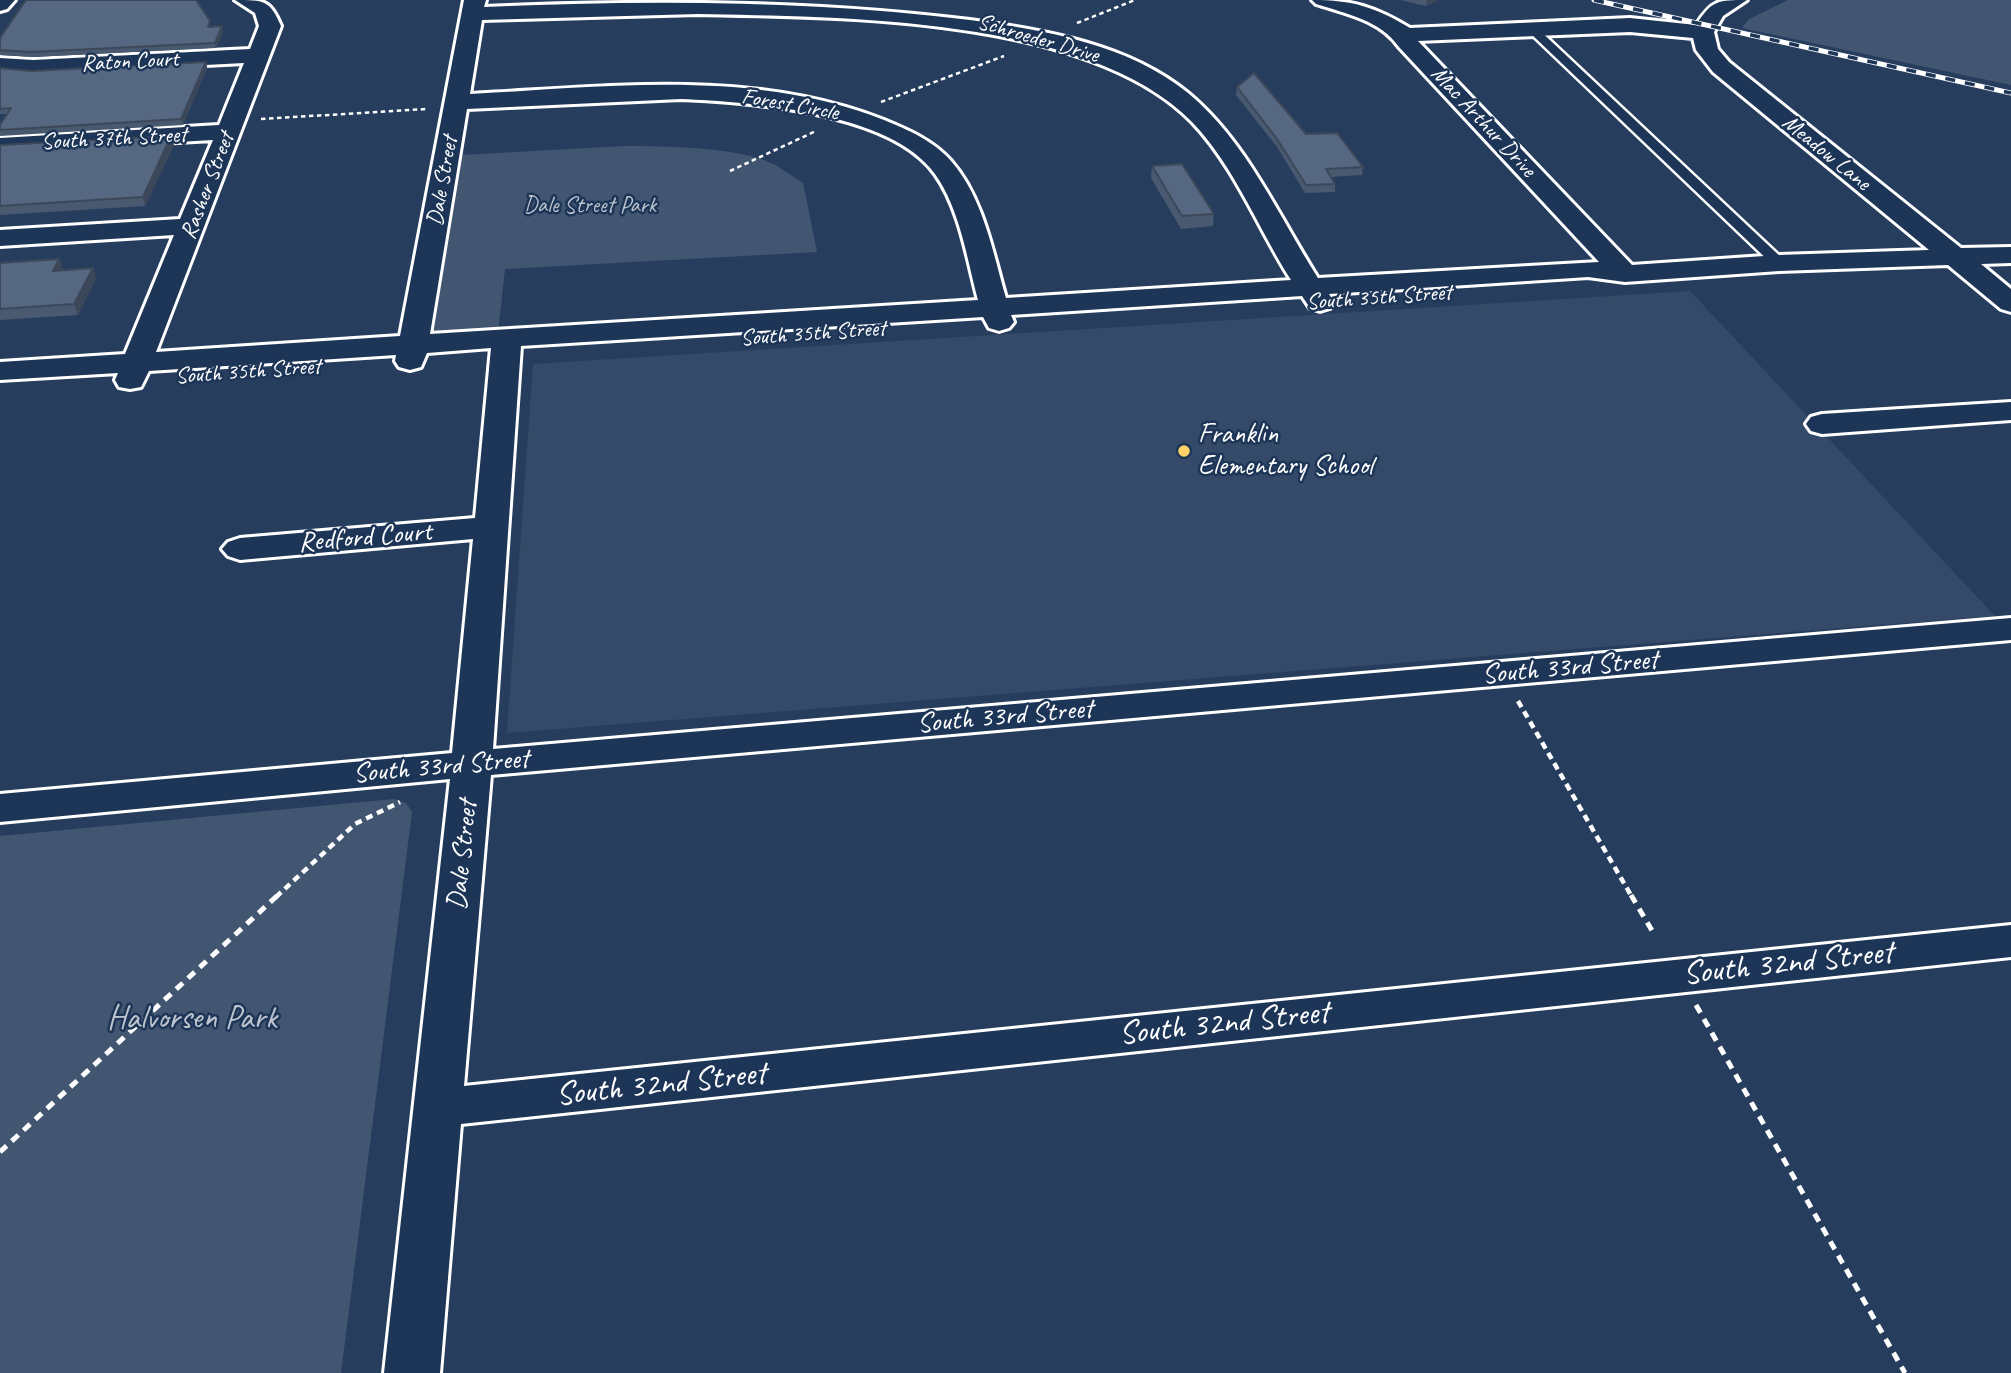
<!DOCTYPE html>
<html>
<head>
<meta charset="utf-8">
<style>
  body { margin:0 }
  canvas { display:block; background:#263d5e }
</style>
</head>
<body>
<canvas width="2011" height="1373"></canvas>
<script>
const context = document.querySelector('canvas').getContext('2d');
context.lineJoin = 'round';
function fill(path, color) { context.fillStyle = color; context.fill(path, 'evenodd'); }
function stroke(path, color, width, dash) { context.strokeStyle = color; context.lineWidth = width; context.lineCap = dash ? 'butt' : 'round'; context.setLineDash(dash || []); context.stroke(path); }
function write(font, color, halo, rows, align = 'center') {
  context.font = font + ' Caveat,sans-serif'; context.lineWidth = 5; context.setLineDash([]); context.textBaseline = 'middle'; context.strokeStyle = halo; context.fillStyle = color; for (const [text, x, y, turn = 0] of rows) {
    context.save(); context.translate(x, y); context.rotate((+turn || 0) * Math.PI / 180); context.textAlign = isNaN(turn) ? turn : align; if (halo) context.strokeText(text, 0, 0); context.fillText(text, 0, 0); context.restore();
  }
}
fill(new Path2D(`
  M1690,291L1995,616L507,733L533,364Z`), '#344a68');
fill(new Path2D(`
  M1788,0H2011V85L1742,28L1749,19Z
  M625,146C663,146 737,147 771,163C782,168 793,177 803,183L817,252L505,269L498,333L435,334L431,330L461,155Z
  M394,799L406,803L412,812L341,1373H0V836Z`), '#425672');
const lane = new Path2D(`
  M1528,27H1536L1784,260V266H1774L1528,31Z`);
const street = new Path2D(`
  M0,0H15L7,9L0,11Z
  M235,0C264,0 270,0 281,26L156,352L400,336L464,0H486L484,7C646,0 809,0 970,20C1044,30 1128,44 1188,93C1246,141 1278,215 1318,278L1599,262L1399,47C1380,20 1347,14 1316,4L1312,0C1353,0 1375,7 1410,28L1630,18L1696,25C1712,0 1718,0 1747,0L1723,16L1714,32L1718,49L1729,62L1961,248L2011,247V263L1981,264L2011,289V312L2001,309L1948,265L1779,271L1625,282L1588,277L1329,294L1334,302L1330,308L1320,311L1310,308L1302,296L1011,315L1014,322L1009,328L999,331L989,328L983,317L521,346L493,749L2011,618V640L491,775L464,1086L2011,925V957L461,1124L440,1373H384L450,779L0,822V794L452,753L473,539L240,560L228,556L222,549L228,542L240,538L475,518L491,348L427,353L421,367L410,370L399,367L395,361L396,355L149,371L141,387L130,389L119,387L115,380L118,373L0,380V362L125,354L174,235L0,246V230L180,219L213,140L0,152V138L219,125L244,63L33,74L0,72V58L33,60L250,49L259,26L255,13ZM698,14C838,17 1089,16 1192,122C1235,167 1258,228 1291,280L1006,298C993,253 983,197 951,161C934,141 908,130 884,120C753,68 607,87 470,94L482,20ZM1630,32L1693,38L1696,50L1713,72L1929,250L1779,255L1632,265L1418,41ZM681,99C751,102 891,112 935,174C960,209 967,259 978,300L430,334L467,109Z
  M2011,402V420L1822,434L1811,431L1806,424L1811,417L1822,414Z`);
stroke(lane, '#fff', 5);
stroke(street, '#fff', 6);
stroke(new Path2D(`
  M1077,23L1135,0
  M881,102L1004,56
  M261,119L427,109
  M730,171L816,131`), '#fff', 2.5, [4.5, 3.5]);
stroke(new Path2D(`
  M1518,701L1632,897
  M276,897L355,824L400,802`), '#fff', 4.5, [7, 5]);
stroke(new Path2D(`
  M1631,895L1654,934
  M1696,1005L1905,1373
  M0,1152L278,895`), '#fff', 5, [9, 7]);
fill(lane, '#1d3557');
fill(street, '#1d3557');
const rail = new Path2D(`
  M1594,0L2011,93`);
stroke(rail, '#fff', 5);
stroke(rail, '#1d3557', 3.5, [10]);
fill(new Path2D(`
  M1400,0H1438L1426,6Z
  M211,26H222L223,32L216,48L33,57L0,55V38Z
  M206,62L207,68L183,125L0,136V125L7,114H0V68L31,71Z
  M1237,87L1306,134L1363,167L1362,175L1331,177L1335,184V192L1305,193L1277,147L1236,95Z
  M171,136L174,145L145,206L0,215V145Z
  M1152,166L1214,214L1213,226L1181,229L1151,178Z
  M59,259L62,270L93,268L96,279L78,315L0,320V263Z`), '#49596f');
fill(new Path2D(`
  M1427,0H1438L1426,6Z
  M222,26L223,32L216,48L215,43Z
  M206,62L207,68L183,125L181,119Z
  M171,136L174,145L145,206L143,197Z
  M59,259L63,269L57,281L53,271Z
  M93,268L96,279L78,315L74,304Z`), '#3c485a');
const building = new Path2D(`
  M26,0H196L210,21L208,27L222,26L215,43L31,52L0,50V38Z
  M206,62L181,119L0,130V125L11,108L0,109V68L31,71Z
  M1254,73L1306,134L1337,133L1363,167L1326,169L1335,184L1306,185L1277,139L1237,87Z
  M171,136L143,197L0,206V145Z
  M1182,164L1214,214L1182,216L1152,166Z
  M59,259L53,271L93,268L74,304L0,309V263Z`);
fill(building, '#556781');
stroke(building, '#3c485a', 2);
for (const [x, y, r, color] of [
  [1184,451,7,"#ffd166"]
]) { const dot = new Path2D(); dot.arc(x, y, r, 0, 2 * Math.PI); context.fillStyle = color; context.fill(dot); stroke(dot, '#1d3557', 2.5); }
write('23px', '#fff', '#1d3557', [
  ["Schroeder Drive",1038,39,16],
  ["Raton Court",130,62,-3],
  ["Forest Circle",790,105,10],
  ["Mac Arthur Drive",1483,122,47],
  ["South 37th Street",114,139,-3],
  ["Meadow Lane",1826,153,39],
  ["Dale Street",443,181,-80],
  ["Rasher Street",208,186,-69],
  ["South 35th Street",1379,298,-4],
  ["South 35th Street",813,334,-4],
  ["South 35th Street",248,372,-4]
]);
write('23px', '#bdc4ce', '#1d3557', [
  ["Dale Street Park",590,206]
]);
write('28px', '#fff', '#1d3557', [
  ["Franklin",1198,435],
  ["Elementary School",1198,467]
], 'left');
write('28px', '#fff', '#1d3557', [
  ["Redford Court",365,538,-5],
  ["South 33rd Street",1570,668,-5],
  ["South 33rd Street",1005,717,-5],
  ["South 33rd Street",441,767,-5],
  ["Dale Street",463,855,-84]
]);
write('33px', '#fff', '#1d3557', [
  ["South 32nd Street",1788,964,-6],
  ["South 32nd Street",1224,1024,-6],
  ["South 32nd Street",661,1085,-6]
]);
write('33px', '#bdc4ce', '#1d3557', [
  ["Halvorsen Park",192,1019]
]);
</script>
</body>
</html>
